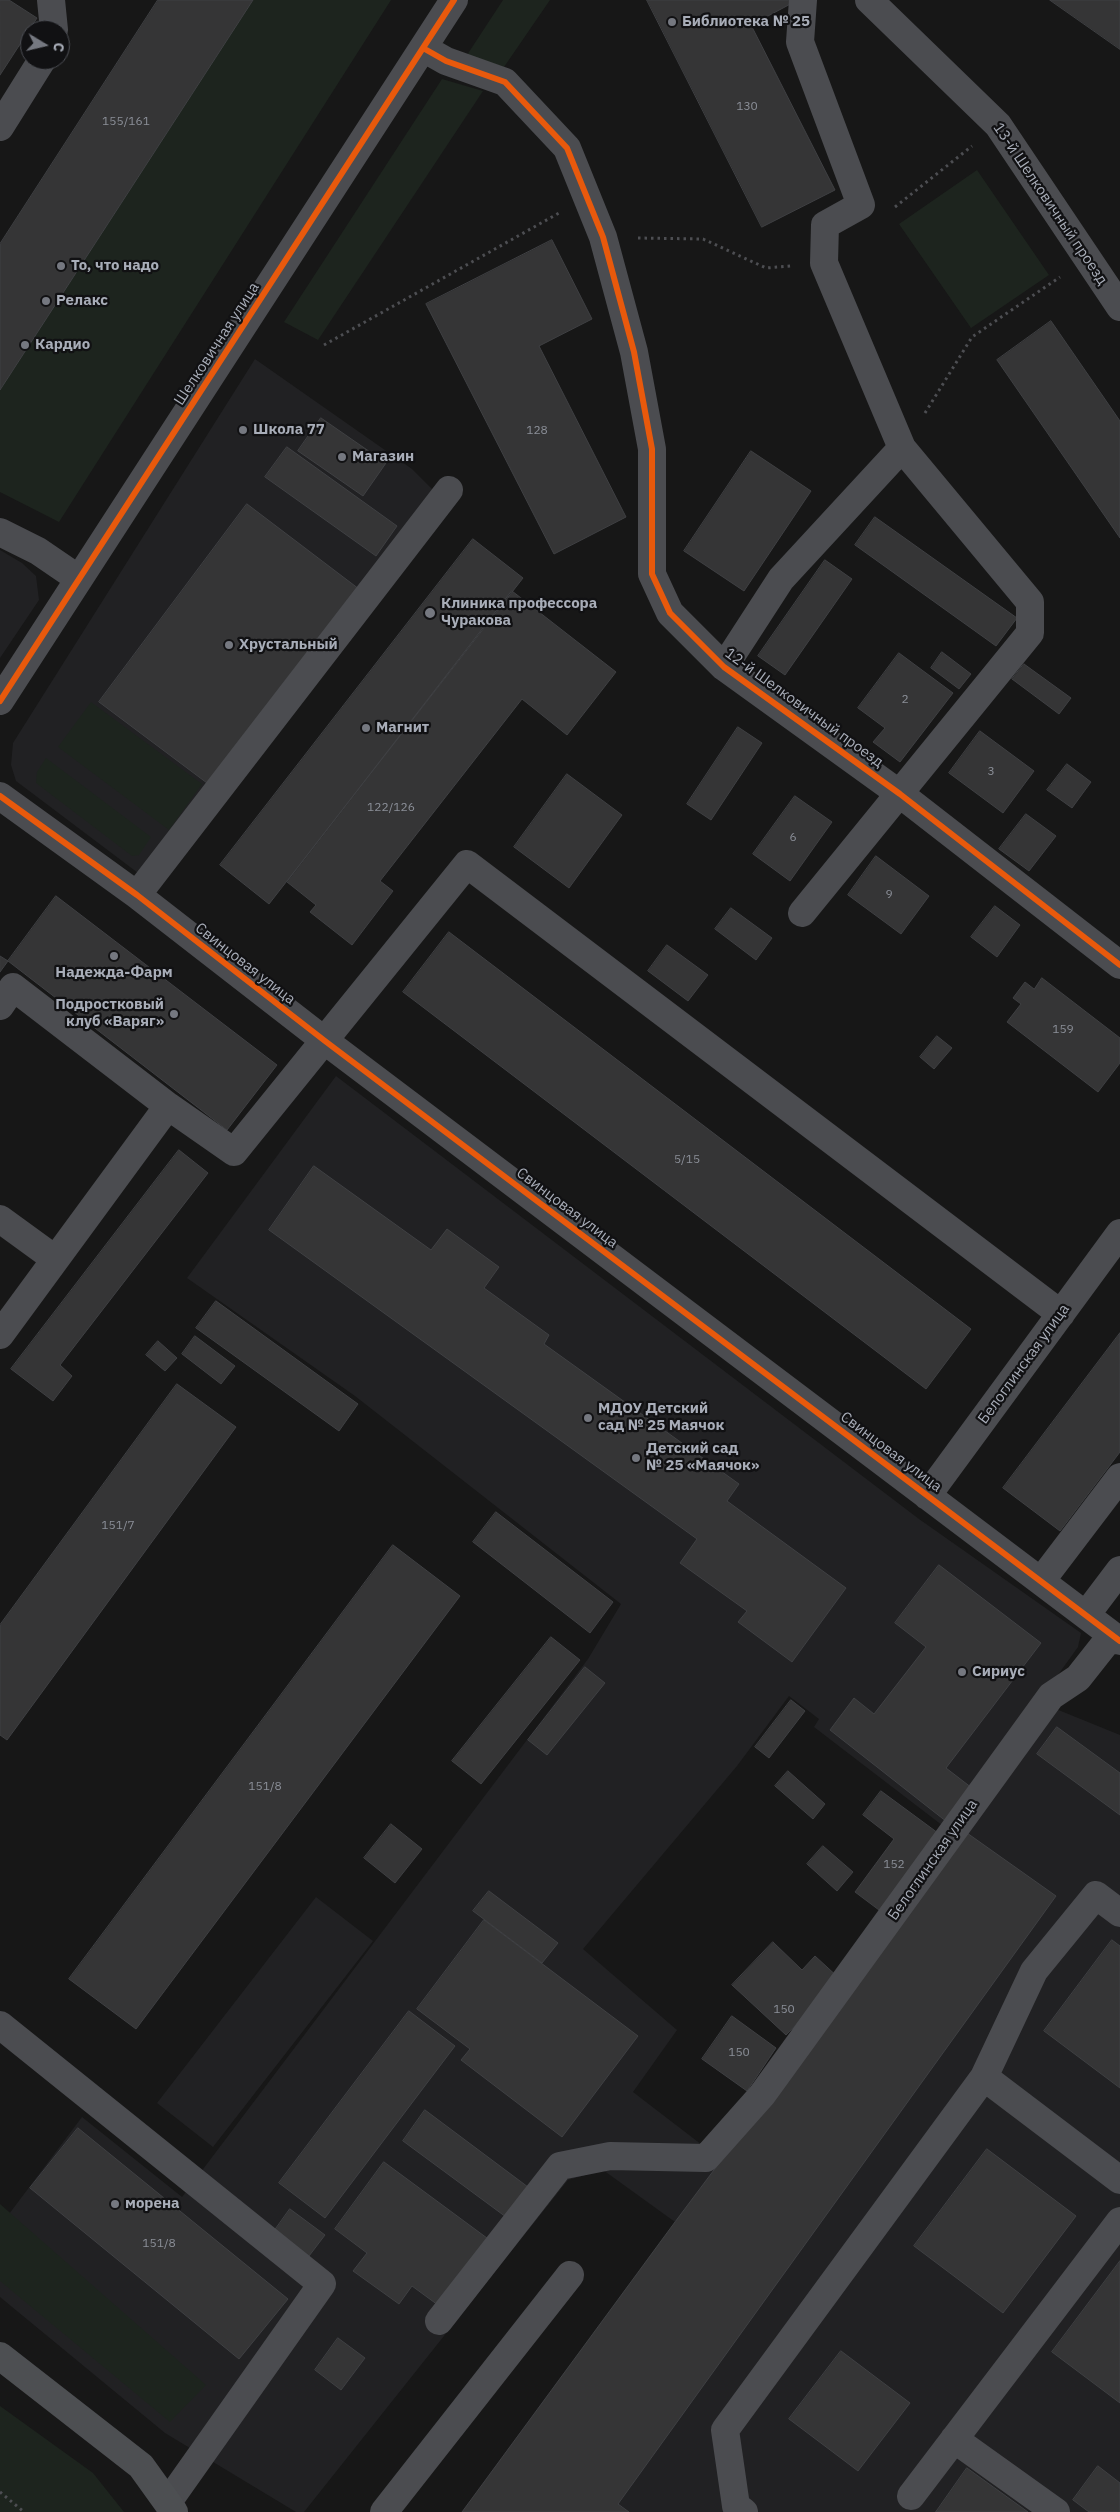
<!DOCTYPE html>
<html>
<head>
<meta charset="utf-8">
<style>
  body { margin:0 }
  #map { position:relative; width:1120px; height:2512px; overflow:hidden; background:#171717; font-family:"IBM Plex Sans",sans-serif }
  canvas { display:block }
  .north { position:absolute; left:20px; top:20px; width:50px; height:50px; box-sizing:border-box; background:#111113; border:1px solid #4d4f55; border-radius:50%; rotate:99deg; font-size:14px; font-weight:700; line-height:20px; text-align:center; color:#a8adb8 }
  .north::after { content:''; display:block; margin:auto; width:18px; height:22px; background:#757880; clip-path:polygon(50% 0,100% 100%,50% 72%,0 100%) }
</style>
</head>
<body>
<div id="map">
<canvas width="1120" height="2512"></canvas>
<div class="north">С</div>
</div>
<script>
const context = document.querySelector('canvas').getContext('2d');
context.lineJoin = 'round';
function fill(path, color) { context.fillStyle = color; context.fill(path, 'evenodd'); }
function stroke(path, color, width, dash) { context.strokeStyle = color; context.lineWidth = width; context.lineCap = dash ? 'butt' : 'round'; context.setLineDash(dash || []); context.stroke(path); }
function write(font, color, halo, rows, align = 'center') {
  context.font = font + ' "IBM Plex Sans",sans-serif'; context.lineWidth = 4.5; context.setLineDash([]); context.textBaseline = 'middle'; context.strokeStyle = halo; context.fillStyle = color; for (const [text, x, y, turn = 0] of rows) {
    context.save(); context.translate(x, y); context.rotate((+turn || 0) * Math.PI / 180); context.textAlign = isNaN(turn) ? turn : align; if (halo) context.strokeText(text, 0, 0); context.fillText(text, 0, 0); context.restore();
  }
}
fill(new Path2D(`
  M255,359L412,469L434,491L146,879L16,781L11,765L13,743Z
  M0,550L22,563L36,576L39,600L0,658Z
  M336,1076L919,1519L1081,1633L1078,1647L947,1829L814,1727L819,1719L789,1696L737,1766L583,1949L677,2030L633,2092L706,2148L1056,1709L1120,1735V2512H462L675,2222L603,2170L568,2180L304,2512H296L165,2433L0,2297V2226L82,2117L182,2197L588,1659L621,1604L355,1396L187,1278Z
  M316,1897L373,1941L213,2147L157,2103Z`), '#212123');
fill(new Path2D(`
  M253,0H391L59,522L0,492V390Z
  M503,0H550L504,67L467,55Z
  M442,79L483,91L318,340L284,322Z
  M977,170L1049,275L971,328L899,224Z
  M91,702L202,784L169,830L58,747Z
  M46,758L151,837L139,855L132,856L36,783L37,772Z
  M0,2204L206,2385L170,2422L0,2281Z
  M0,2406L93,2473L124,2512H0Z`), '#1d241e');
const building = new Path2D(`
  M0,0H9L37,18L0,75Z
  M158,0H253L0,390V244Z
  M647,0H798L751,25L835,190L762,227Z
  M1050,0H1120V49Z
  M552,240L592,319L539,346L626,517L554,554L426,304Z
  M1051,321L1120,421V538L997,360Z
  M321,418L386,463L363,496L298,451Z
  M287,447L397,526L376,556L265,477Z
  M751,451L811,491L744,591L684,551Z
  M247,504L359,589L211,786L99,702Z
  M875,517L1017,618L996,646L855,545Z
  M473,539L523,578L269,904L220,865Z
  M825,560L852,579L785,675L758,656Z
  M512,591L616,672L567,735L522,699L380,881L393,891L352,945L310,912L316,905L287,882Z
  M942,652L971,674L959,689L931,668Z
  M899,653L953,693L900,762L873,742L885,728L858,708Z
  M1024,664L1071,698L1059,714L1012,679Z
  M738,727L762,743L711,820L687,804Z
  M980,731L1034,771L1003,813L949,773Z
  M1067,764L1091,782L1072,808L1047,790Z
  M567,774L622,815L569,888L514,847Z
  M795,796L832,822L790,881L753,854Z
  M1026,814L1056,836L1029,871L999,849Z
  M876,856L929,896L901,934L848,895Z
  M56,896L277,1065L227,1130L8,961Z
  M995,906L1020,925L997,957L971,937Z
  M731,908L772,938L756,960L715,929Z
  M449,932L971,1329L926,1389L403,992Z
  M667,945L708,975L688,1001L648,971Z
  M0,956L8,961L0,972Z
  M1042,978L1120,1038V1063L1098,1092L1007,1022L1021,1004L1013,998L1025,982L1034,989Z
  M937,1036L952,1048L934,1069L920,1057Z
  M179,1150L208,1173L60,1365L72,1376L53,1401L11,1369Z
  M314,1166L431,1250L447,1229L499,1267L484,1288L549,1335L544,1344L739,1484L727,1501L846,1588L792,1662L738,1622L747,1611L680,1563L697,1539L269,1230Z
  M216,1301L358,1404L339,1431L196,1328Z
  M1120,1333V1452L1060,1531L1003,1488Z
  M195,1336L235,1366L221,1384L182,1354Z
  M158,1341L177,1358L165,1371L146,1355Z
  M177,1384L236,1427L7,1740L0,1735V1625Z
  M496,1512L613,1602L590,1633L473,1542Z
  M393,1545L460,1596L136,2029L69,1979Z
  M939,1565L1041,1643L946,1768L972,1788L947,1822L830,1730L854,1698L874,1714L926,1647L895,1623Z
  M551,1637L580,1660L481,1784L452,1761Z
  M585,1667L605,1683L547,1755L528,1740Z
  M791,1700L805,1711L769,1758L755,1747Z
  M1057,1727L1120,1773V1815L1037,1754Z
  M788,1771L825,1804L813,1819L775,1786Z
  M881,1791L938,1833L879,1910L855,1892L894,1839L863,1815Z
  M391,1824L422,1849L395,1883L364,1858Z
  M967,1833L1056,1896L618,2504L629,2512H462L675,2222Z
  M823,1846L853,1872L837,1891L807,1864Z
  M489,1891L558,1943L542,1963L473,1911Z
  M484,1920L638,2036L562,2137L461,2060L470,2049L417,2009Z
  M1112,1940L1120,1946V2088L1044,2031Z
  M773,1942L802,1970L815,1956L840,1979L786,2035L732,1985Z
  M409,2011L455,2046L325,2218L279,2183Z
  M732,2016L776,2048L747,2091L702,2059Z
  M425,2110L528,2187L506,2217L403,2141Z
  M78,2128L288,2299L239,2359L30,2188Z
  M987,2149L1076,2216L1003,2313L914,2246Z
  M384,2162L491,2241L442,2308L412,2286L399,2304L353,2271L367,2253L335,2229Z
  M290,2209L325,2235L309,2256L275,2230Z
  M1120,2261V2403L1052,2352Z
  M338,2338L365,2358L341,2390L315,2370Z
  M841,2351L910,2403L858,2471L789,2419Z
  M1098,2466L1120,2483V2512H1089L1073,2500Z
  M967,2468L1028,2512H936Z`);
fill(building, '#353536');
stroke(building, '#3f4043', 1);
stroke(new Path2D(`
  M895,207L972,146
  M638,238L703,239L766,268L791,266
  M324,345L559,213
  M925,413L972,337L1060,277
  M0,2492L24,2512`), '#4d4e52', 3, [2.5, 4]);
stroke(new Path2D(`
  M51,0L54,30
  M869,0L998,125L1120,307
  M423,48L446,61L505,82L567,148L603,237L634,352L652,449V574L670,613L724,667L900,794L1120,965
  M0,127L42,60
  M0,532L38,551L79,579
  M724,667L781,579L902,448
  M0,701L454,0
  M0,796L137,895L325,1041L1120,1641
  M137,895L449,490
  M802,913L1030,633V602L902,448L824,263L825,225L861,205L800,42L803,0
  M0,1006L13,987L168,1106
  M0,1219L55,1259
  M0,1335L168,1106L234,1152L467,864L1061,1314
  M927,1496L1120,1233
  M1041,1581L1120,1477
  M1086,1615L1120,1570
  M0,2025L322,2284L168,2502
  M984,2077L1034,1971L1096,1895L1120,1913
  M439,2321L560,2166L610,2156L706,2158L762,2095L1051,1696L1078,1678L1112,1635
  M954,2439L1056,2512
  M911,2496L1120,2221
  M384,2512L570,2275
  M744,2512L736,2506L725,2430L984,2077L1120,2180`), '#4b4c50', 28);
stroke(new Path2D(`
  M0,2356L141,2466L174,2512`), '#4d4f52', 28);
stroke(new Path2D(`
  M423,48L446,61L505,82L567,148L603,237L634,352L652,449V574L670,613L724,667L900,794L1120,965
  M0,701L454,0
  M0,796L137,895L325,1041L1120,1641`), '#e8590c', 6);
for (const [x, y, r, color] of [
  [672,22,5,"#757880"],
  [61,266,5,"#757880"],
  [46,301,5,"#757880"],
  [25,345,5,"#757880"],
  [243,430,5,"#757880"],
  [342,457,5,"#757880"],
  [430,613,6,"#757880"],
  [229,645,5,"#757880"],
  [366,728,5,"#757880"],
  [114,956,5,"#757880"],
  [174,1014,5,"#757880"],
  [588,1418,5,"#757880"],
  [636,1458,5,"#757880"],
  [962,1672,5,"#757880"],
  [115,2204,5,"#757880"]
]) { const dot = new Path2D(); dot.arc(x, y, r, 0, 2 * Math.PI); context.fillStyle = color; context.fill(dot); stroke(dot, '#111113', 2); }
write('12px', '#8b8f98', null, [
  ["130",747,107],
  ["155/161",126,122],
  ["128",537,431],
  ["2",905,700],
  ["3",991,772],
  ["122/126",391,808],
  ["6",793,838],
  ["9",889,895],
  ["159",1063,1030],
  ["5/15",687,1160],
  ["151/7",118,1526],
  ["151/8",265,1787],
  ["152",894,1865],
  ["150",784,2010],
  ["150",739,2053],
  ["151/8",159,2244]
]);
write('bold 15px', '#a8adb8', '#111113', [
  ["Библиотека № 25",682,22],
  ["То, что надо",71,266],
  ["Релакс",56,301],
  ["Кардио",35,345],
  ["Школа 77",253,430],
  ["Магазин",352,457],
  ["Клиника профессора",441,604],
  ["Чуракова",441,621],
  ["Хрустальный",239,645],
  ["Магнит",376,728],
  ["Надежда-Фарм",114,973,"center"],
  ["Подростковый",164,1005,"right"],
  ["клуб «Варяг»",164,1022,"right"],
  ["МДОУ Детский",598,1409],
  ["сад № 25 Маячок",598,1426],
  ["Детский сад",646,1449],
  ["№ 25 «Маячок»",646,1466],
  ["Сириус",972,1672],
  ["морена",125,2204]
], 'left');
write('15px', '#a8adb8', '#111113', [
  ["13-й Шелковичный проезд",1050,204,56],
  ["Шелковичная улица",217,344,-57],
  ["12-й Шелковичный проезд",804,708,36],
  ["Свинцовая улица",245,964,38],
  ["Свинцовая улица",567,1208,37],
  ["Белоглинская улица",1024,1364,-54],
  ["Свинцовая улица",891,1452,37],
  ["Белоглинская улица",933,1860,-55]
]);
</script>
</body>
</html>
